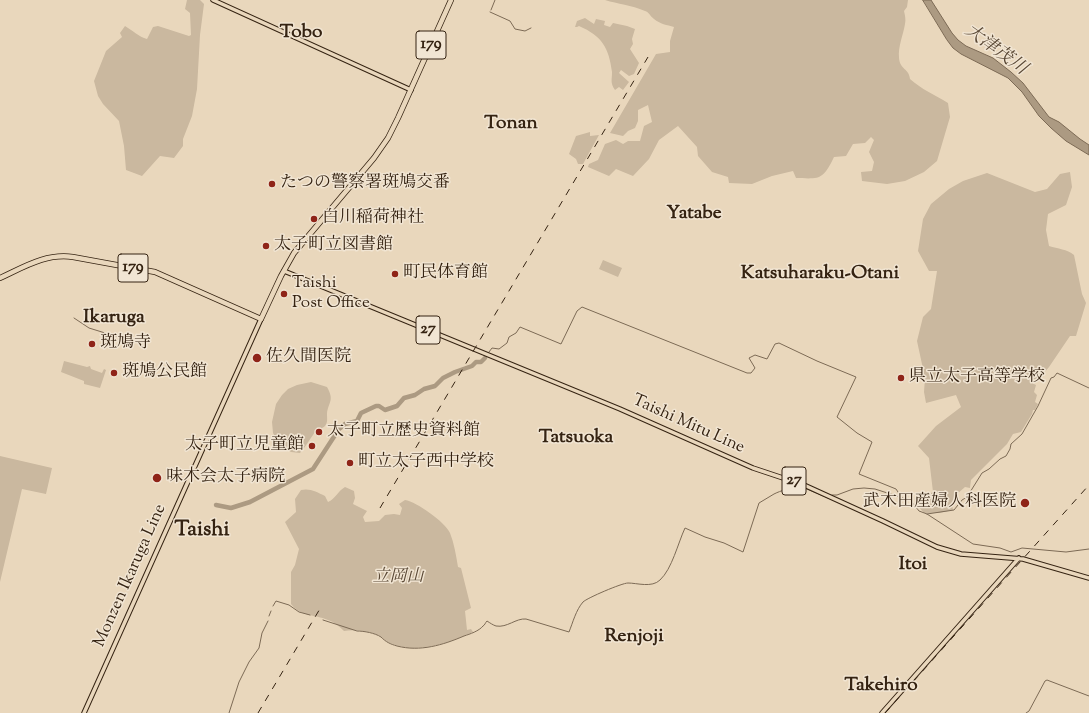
<!DOCTYPE html>
<html>
<head>
<meta charset="utf-8">
<style>
  body { margin:0 }
  canvas { display:block; background:#e9d7bc }
</style>
</head>
<body>
<canvas width="1089" height="713"></canvas>
<script>
const context = document.querySelector('canvas').getContext('2d');
context.lineJoin = 'round';
function fill(path, color) { context.fillStyle = color; context.fill(path, 'evenodd'); }
function stroke(path, color, width, dash) { context.strokeStyle = color; context.lineWidth = width; context.lineCap = dash ? 'butt' : 'round'; context.setLineDash(dash || []); context.stroke(path); }
function write(font, color, halo, rows, align = 'center') {
  context.font = font + ' "Sorts Mill Goudy","Noto Serif JP",serif'; context.lineWidth = 3; context.setLineDash([]); context.textBaseline = 'middle'; context.strokeStyle = halo; context.fillStyle = color; for (const [text, x, y, turn = 0] of rows) {
    context.save(); context.translate(x, y); context.rotate((+turn || 0) * Math.PI / 180); context.textAlign = isNaN(turn) ? turn : align; if (halo) context.strokeText(text, 0, 0); context.fillText(text, 0, 0); context.restore();
  }
}
fill(new Path2D(`
  M187,0H200L204,4L200,35L197,89L192,116L183,139V146L174,158L160,156L142,176L126,170L124,146L119,121L103,104L98,96L94,81L106,51L122,37L120,33L125,26C132,30 139,37 147,39L153,27L158,26L189,36L191,35L190,13L185,9Z
  M605,0H908L907,7L904,11C905,15 906,20 905,24C903,36 898,46 899,58C900,70 909,68 910,79C921,89 935,95 948,103L950,117L937,161L924,172L905,181L887,184L862,181L861,172L872,171L874,162L869,152L874,140L871,137L865,143L853,144L846,156L834,157C823,180 820,179 796,178L793,171L772,176L752,184L729,183L728,177L712,172L698,156L697,147L678,126L659,140L649,159L633,176L616,169L609,176L588,167L589,164L598,160L605,144L616,140L623,144L628,141H640L644,126L652,122L648,105L638,110V121L635,128L628,131L623,136L610,133L656,54L670,52V41L674,27C667,25 660,24 654,19C650,16 649,12 645,11C631,5 618,4 605,0Z
  M585,18L594,24L596,19L605,21L604,25L610,27L613,23L627,26L635,29L632,39L633,44L630,49L639,63L634,74L629,76L621,70L619,73L629,82L623,90L619,87L615,90C610,83 612,80 612,72C609,48 602,36 579,26L577,27H575L577,21Z
  M590,132V136L599,135L583,164H578L576,159L569,154L576,136Z
  M1070,172L1072,187L1066,205L1048,214L1046,230L1049,246C1058,249 1067,249 1074,255L1082,294L1086,303L1076,336H1070L1049,367L1038,380L1033,379L1032,383L1036,385L1034,392L1037,395L1035,402L1038,404L1035,410H1033L1032,414L1021,432L1013,434L1007,444L971,480L970,488L965,487L957,494L952,505L953,510L939,513H924L916,504L922,497L933,492L929,458L918,446L936,426L961,407L956,395L926,403L924,392L925,378L917,341L923,317L931,309L937,271H929L918,251L923,219L931,204L949,189L963,181L987,173L1035,192L1047,189L1060,174Z
  M603,260L622,268L618,277L599,269Z
  M64,361L87,367L90,366L91,369L102,373L104,369L106,370L100,388L84,384V381L61,372Z
  M311,382L327,387C335,401 328,402 327,414C327,419 328,422 325,426C322,429 317,429 315,432C310,439 306,446 300,453L291,452L279,444L273,433L272,422L276,404L282,395L288,389L297,385Z
  M0,456L52,468L46,494L22,489L0,582Z
  M345,487L354,491L355,498L353,504L367,511L363,517L365,522L379,521L385,515L394,514L400,515L402,508L399,504L405,500C417,502 445,522 450,533C454,543 456,555 458,567L461,568L471,608L465,611L467,630L471,629L473,632C448,643 416,655 390,643C386,642 383,638 380,636C370,631 354,629 344,631C339,626 334,622 328,620C314,614 301,617 291,604V572L295,565L299,549L285,522L296,512L295,499L301,490C310,488 317,492 325,496L328,502C335,499 338,491 345,487Z`), '#cab89f');
const water = new Path2D(`
  M923,0H931L952,33L958,40L966,46L993,58L1011,72L1023,83L1049,117L1059,122L1080,139L1089,145V155L1066,141L1051,128L1039,116L1022,92L1008,78L961,54L953,48L947,40Z`);
fill(water, '#ac9a82');
stroke(water, '#7c6a55', 1);
stroke(new Path2D(`
  M491,10L495,0
  M490,12L510,21L515,29L525,31L531,28
  M74,318L89,328L118,337
  M489,352L492,348L499,349L507,343L509,337L516,333L520,327L561,344L577,311L582,307L747,373H751L755,368L749,358L755,355L767,359L775,344L779,343L817,361L856,377L837,417L857,433L872,442L859,474L896,489L902,498
  M832,495H837L853,489L864,488L875,489L909,500L912,502L919,511L927,514L973,544L1000,548L1011,552L1022,548L1066,552L1089,549
  M927,514L954,510L962,500L967,497L982,473L989,469L1000,459L1006,456L1010,449L1011,444L1022,434L1038,406L1051,378L1054,377L1057,373L1089,388
  M273,606L276,601L289,605L299,612L310,615
  M269,616L271,611
  M323,620L357,631C364,631 375,633 381,637C386,642 390,644 397,646C420,652 443,645 464,636C470,634 479,631 483,626C485,625 485,623 487,621C490,623 493,625 496,626C507,628 516,618 526,619L569,632C573,622 576,610 583,602C587,598 622,583 628,583C637,583 652,588 660,580C672,569 678,543 685,528L705,537L724,543L743,552L759,503C764,500 769,497 774,494C782,490 787,490 795,484L828,498
  M229,713L239,682L249,662L259,648L262,633L268,621
  M1026,713L1029,711L1045,681L1047,680L1089,696`), '#7c6a55', 1);
stroke(new Path2D(`
  M216,505L231,508L250,502L313,469L339,429L345,424L357,421L361,413L376,406H379L385,410L397,406L404,398L415,395L424,389L435,386L443,378L455,372L472,366L476,362H481L485,358`), '#ac9a82', 4.5);
const major = new Path2D(`
  M213,0L411,90
  M284,271L620,409L753,468L804,485L883,521L937,547L961,554L1023,559L1089,578
  M84,713L261,319
  M882,713L1019,558`);
const highway = new Path2D(`
  M0,278C24,267 46,253 73,257L155,272L261,319L281,276L294,253L374,158L388,138L398,118L451,0`);
stroke(major, '#352312', 5.5);
stroke(highway, '#352312', 6);
stroke(major, '#e9d7bc', 3.5);
stroke(highway, '#e9d7bc', 4.5);
stroke(new Path2D(`
  M380,508L648,57
  M258,713L321,607
  M885,713L1089,485`), '#352312', 1, [7, 7]);
for (const [x, y, r, color] of [
  [272,184,4,"#8f2418"],
  [314,219,4,"#8f2418"],
  [266,246,4,"#8f2418"],
  [395,274,4,"#8f2418"],
  [284,294,4,"#8f2418"],
  [92,344,4,"#8f2418"],
  [257,358,5,"#8f2418"],
  [114,373,4,"#8f2418"],
  [901,378,4,"#8f2418"],
  [319,432,4,"#8f2418"],
  [312,446,4,"#8f2418"],
  [350,463,4,"#8f2418"],
  [157,478,5,"#8f2418"],
  [1025,503,5,"#8f2418"]
]) { const dot = new Path2D(); dot.arc(x, y, r, 0, 2 * Math.PI); context.fillStyle = color; context.fill(dot); stroke(dot, '#f1e5d3', 1.5); }
for (const [x, y, w] of [
  [431,45,30],
  [133,268,30],
  [428,330,24],
  [794,481,24]
]) { const box = new Path2D(); box.roundRect(x - w / 2, y - 14, w, 28, 3); context.fillStyle = '#f1e5d3'; context.fill(box); stroke(box, '#352312', 1); }
write('bold 16px', '#352312', null, [
  ["179",431,45],
  ["179",133,268],
  ["27",428,330],
  ["27",794,481]
]);
write('17px', '#352312', '#f1e5d3', [
  ["たつの警察署斑鳩交番",280,184],
  ["白川稲荷神社",322,219],
  ["太子町立図書館",274,246],
  ["町民体育館",403,274],
  ["Taishi",292,284],
  ["Post Office",292,304],
  ["斑鳩寺",100,344],
  ["佐久間医院",266,358],
  ["斑鳩公民館",122,373],
  ["県立太子高等学校",909,378],
  ["太子町立歴史資料館",327,432],
  ["太子町立児童館",304,446,"right"],
  ["町立太子西中学校",358,463],
  ["味木会太子病院",166,478],
  ["武木田産婦人科医院",1016,503,"right"]
], 'left');
write('17px', '#352312', '#f1e5d3', [
  ["Taishi Mitu Line",688,425,24],
  ["Monzen Ikaruga Line",131,576,-66]
]);
write('italic 17px', '#5a4835', '#f1e5d3', [
  ["立岡山",398,578]
]);
write('italic 18px', '#594734', '#f1e5d3', [
  ["大津茂川",995,51,36]
]);
write('bold 19px', '#352312', '#f1e5d3', [
  ["Tobo",301,34],
  ["Tonan",511,125],
  ["Yatabe",694,215],
  ["Katsuharaku-Otani",820,275],
  ["Ikaruga",114,319],
  ["Tatsuoka",576,439],
  ["Itoi",913,566],
  ["Renjoji",634,638],
  ["Takehiro",881,687]
]);
write('bold 21px', '#352312', '#f1e5d3', [
  ["Taishi",202,531]
]);
</script>
</body>
</html>
